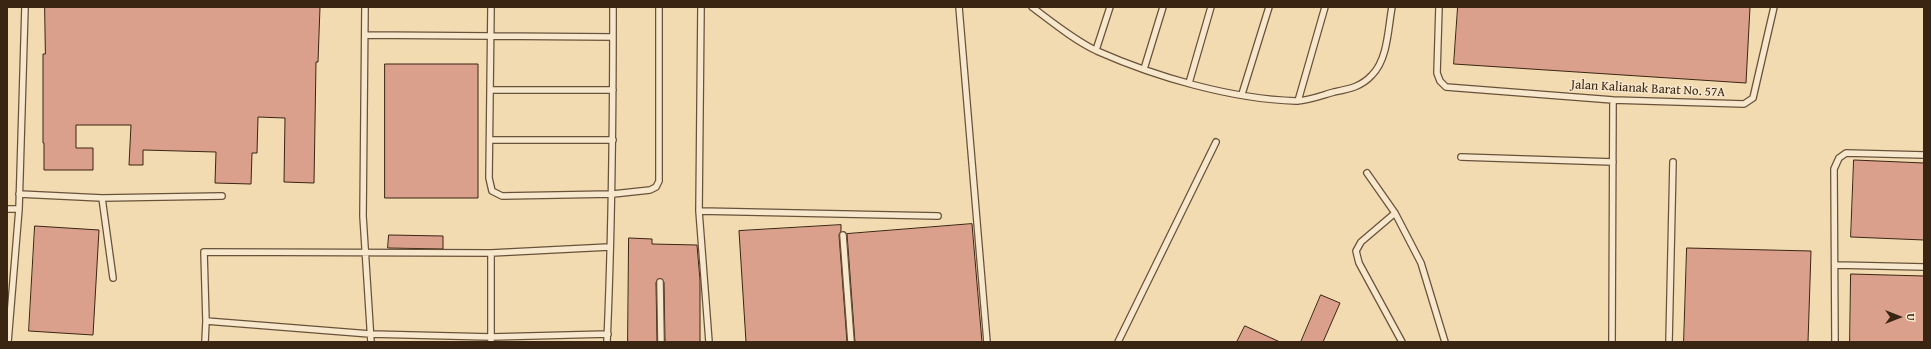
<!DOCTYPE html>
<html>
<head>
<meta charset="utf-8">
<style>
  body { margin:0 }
  #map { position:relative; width:1931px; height:349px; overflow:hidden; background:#f2dab1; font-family:"Gentium Book Plus",serif }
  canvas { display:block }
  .frame { position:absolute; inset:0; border:8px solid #3a2513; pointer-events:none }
  .north { position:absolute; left:1879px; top:297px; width:40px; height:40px; -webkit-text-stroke:3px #f7e7cc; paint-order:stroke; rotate:90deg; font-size:11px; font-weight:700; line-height:16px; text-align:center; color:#3a2513 }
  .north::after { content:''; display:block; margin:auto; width:14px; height:18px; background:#3a2513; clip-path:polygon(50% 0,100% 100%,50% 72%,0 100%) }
</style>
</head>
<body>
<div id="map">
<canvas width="1931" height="349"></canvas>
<div class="frame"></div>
<div class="north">U</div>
</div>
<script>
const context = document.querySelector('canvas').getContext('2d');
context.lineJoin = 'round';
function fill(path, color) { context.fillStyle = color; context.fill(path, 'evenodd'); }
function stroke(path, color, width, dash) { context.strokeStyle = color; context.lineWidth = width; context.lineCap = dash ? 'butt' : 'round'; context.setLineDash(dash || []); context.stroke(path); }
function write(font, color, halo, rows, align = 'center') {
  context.font = font + ' "Gentium Book Plus",serif'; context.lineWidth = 3; context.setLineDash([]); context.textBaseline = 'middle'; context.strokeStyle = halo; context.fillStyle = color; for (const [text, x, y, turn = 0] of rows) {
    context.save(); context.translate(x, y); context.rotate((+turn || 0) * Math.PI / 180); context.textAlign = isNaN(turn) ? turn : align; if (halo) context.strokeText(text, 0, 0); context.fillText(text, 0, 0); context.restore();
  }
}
const building = new Path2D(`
  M45,7H320L318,62H316L314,183L284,182L285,118L258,117L257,153H252L251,184L215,183L216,152L143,150V165H129L131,125H76V148H93V170H44V143H43V54H45Z
  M1458,7H1750L1746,83L1454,64Z
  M385,64H478V198H385Z
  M1854,160L1924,163V240L1851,237Z
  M972,224L982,342H855L847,234Z
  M841,225V231L839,235L847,342H746L739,231Z
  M35,226L99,230L93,335L29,331Z
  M389,235L443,236V249L388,248Z
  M629,238L652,239V244L697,245L700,280V342H665L664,282L660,278L656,282L657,342H628Z
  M1687,248L1811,251L1808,342H1684Z
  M1851,274L1924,276V342H1850Z
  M1321,295L1340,303L1323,342H1301Z
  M1245,326L1280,342H1237Z`);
fill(building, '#daa08c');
stroke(building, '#3a2513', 1);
const service = new Path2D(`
  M365,7L363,216L371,342
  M491,7L489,178L492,191L502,196L613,194L650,190L656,187L659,181V7
  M701,7L699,211L709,342
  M959,7L987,342
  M1032,7C1052,22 1074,40 1097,51C1156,77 1231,99 1296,101C1308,101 1323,95 1334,92C1349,89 1361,87 1372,75C1388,59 1388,28 1392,7
  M1439,7L1437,73L1440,81L1446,87L1613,100L1744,104L1753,98L1774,7
  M365,35L613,37
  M1096,50L1110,7
  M1144,69L1163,7
  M1189,83L1211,7
  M490,90H613
  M1242,94L1269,7
  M1298,101L1325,7
  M490,140H613
  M1461,157L1613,162
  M1367,173L1395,213L1421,263L1445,342
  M19,194L102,198L222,196
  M102,198L113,278
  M7,209H19
  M699,211L938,216
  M1395,213L1361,242L1356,251L1359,263L1402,342
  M843,235L851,342
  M491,253V342
  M1836,265L1924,267
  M660,282L661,342
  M206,321L204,252L491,253L609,247
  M8,342L19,209L25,7
  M205,342L206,321L370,334L491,337L608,334
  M607,342C612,230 613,119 613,7
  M1118,342L1216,142
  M1612,342L1613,100
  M1669,342L1673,162
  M1835,342L1834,169L1839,158L1846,153L1924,155`);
stroke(service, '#68523a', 8);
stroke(service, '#f7e7cc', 5.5);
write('13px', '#3a2513', '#f7e7cc', [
  ["Jalan Kalianak Barat No. 57A",1648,89,3]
]);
</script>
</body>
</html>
